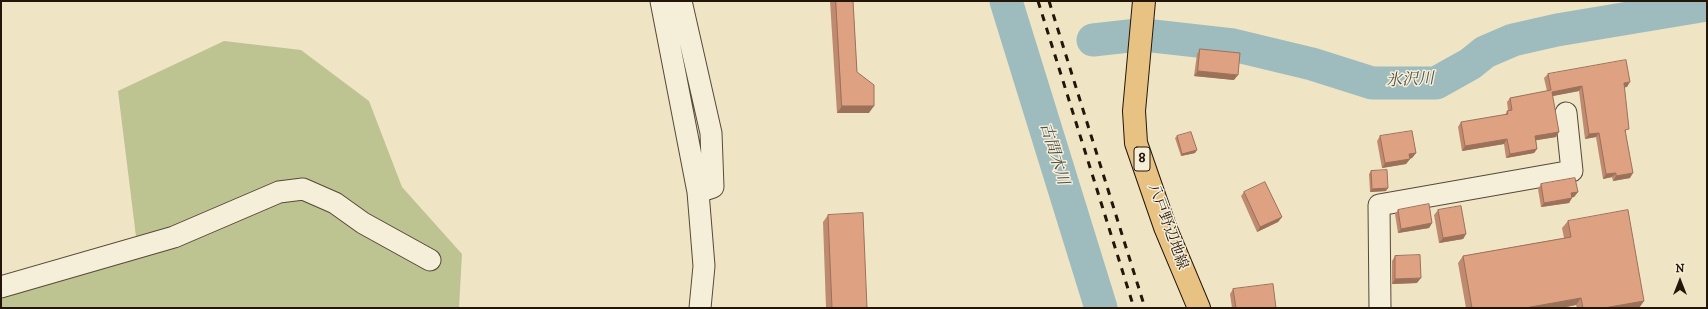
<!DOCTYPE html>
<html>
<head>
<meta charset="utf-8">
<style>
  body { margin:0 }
  #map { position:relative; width:1708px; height:309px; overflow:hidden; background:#efe5c5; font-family:"IM FELL DW Pica",serif }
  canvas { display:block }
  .frame { position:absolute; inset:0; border:2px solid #241509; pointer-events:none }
  .north { position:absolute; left:1660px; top:261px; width:40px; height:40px; -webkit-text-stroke:3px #f5eed9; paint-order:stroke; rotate:0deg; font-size:11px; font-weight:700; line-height:16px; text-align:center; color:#241509 }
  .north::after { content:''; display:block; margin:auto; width:14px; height:18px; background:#241509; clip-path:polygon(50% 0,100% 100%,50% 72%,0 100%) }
</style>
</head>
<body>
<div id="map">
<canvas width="1708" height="309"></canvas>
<div class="frame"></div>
<div class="north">N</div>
</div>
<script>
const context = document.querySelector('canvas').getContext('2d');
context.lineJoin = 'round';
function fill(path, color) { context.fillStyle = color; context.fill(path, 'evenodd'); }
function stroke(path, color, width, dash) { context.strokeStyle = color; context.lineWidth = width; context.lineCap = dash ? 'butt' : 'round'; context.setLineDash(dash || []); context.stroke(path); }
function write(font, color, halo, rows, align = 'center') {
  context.font = font + ' "IM FELL DW Pica","Noto Serif JP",serif'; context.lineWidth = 3; context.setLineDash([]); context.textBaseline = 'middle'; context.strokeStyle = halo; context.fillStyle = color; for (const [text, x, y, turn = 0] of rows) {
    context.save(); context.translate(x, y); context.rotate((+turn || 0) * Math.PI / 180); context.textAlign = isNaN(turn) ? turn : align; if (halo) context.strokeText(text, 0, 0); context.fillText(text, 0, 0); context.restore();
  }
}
fill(new Path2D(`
  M224,41L301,50L369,101L402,187L462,254L459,308H1V293L138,253L118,91Z`), '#bec392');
stroke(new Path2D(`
  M1006,1L1101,308
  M1153,36L1233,45L1312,64L1372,83H1436L1470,64L1485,52L1513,40L1557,30L1707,5
  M1093,40L1138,35`), '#9ebcbe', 33);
const minor = new Path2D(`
  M661,1L698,192L704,266L700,308
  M681,1L711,133L713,187L698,192
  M1,287L174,237L279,192L303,189L335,203L363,223L430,260
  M1380,308L1379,205L1572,171L1566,113`);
const major = new Path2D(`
  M1144,1L1134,111L1136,143L1165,227L1199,308`);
stroke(minor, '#574938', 23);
stroke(major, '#241509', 24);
stroke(minor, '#f5eed9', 21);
stroke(major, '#e8c282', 22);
stroke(new Path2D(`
  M1038,1L1134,308
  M1049,1L1145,308`), '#241509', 3, [7, 7]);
fill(new Path2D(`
  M830,1H853L857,72L869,113H837Z
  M1200,49L1234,80L1194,76L1197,54Z
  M1548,74L1627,87H1624L1626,133L1630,178L1613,181L1612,177L1603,179L1596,137L1585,139L1579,91L1552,96L1556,137L1536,140L1537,149L1534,153L1506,158L1504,144L1462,151L1458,127L1461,122L1505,115L1507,111L1508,110L1507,102L1510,98L1547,91L1544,78Z
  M1177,136L1195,153L1181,156L1175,138Z
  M1380,136L1416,153L1412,158L1410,159L1406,164L1382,168L1377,141Z
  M1371,171L1386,191L1370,192L1369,174Z
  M1541,184L1578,192L1574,197H1572L1569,203L1541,207L1538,189Z
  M1244,192L1282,217L1278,222L1257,232L1241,196Z
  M1398,210L1432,223L1429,228L1398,233L1395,214Z
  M1438,210L1466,234L1463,239L1439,243L1434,215Z
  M828,215L867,308H826L823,222Z
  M1568,221L1644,301L1639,308H1577L1576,305L1561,308H1466L1458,263L1463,256L1564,238L1562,228Z
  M1395,256L1417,283L1392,284V261Z
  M1233,289L1276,308H1232L1230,294Z`), '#bf8a6f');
fill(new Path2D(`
  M1198,71L1238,75L1234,80L1194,76Z
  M1630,82L1627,87L1620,88L1624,83Z
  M1582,86L1579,91L1548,97L1552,92Z
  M842,106H874L869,113H837Z
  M1559,132L1556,137L1532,141L1535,136Z
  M1599,133L1596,137L1585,139L1589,134Z
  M1507,139L1504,144L1462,151L1465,146Z
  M1537,149L1534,153L1506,158L1510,154Z
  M1197,150L1195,153L1181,156L1182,154Z
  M1416,153L1412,158L1406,159L1409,154Z
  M1410,159L1406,164L1382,168L1385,163Z
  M1616,173L1612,177L1603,179L1606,174Z
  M1633,173L1630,178L1613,181L1616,176Z
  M1388,188L1386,191L1370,192L1372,189Z
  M1578,192L1574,197L1568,198L1571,193Z
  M1572,198L1569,203L1541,207L1544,203Z
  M1282,217L1278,222L1257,232L1260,227Z
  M1432,223L1429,228L1398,233L1401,229Z
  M1466,234L1463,239L1439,243L1443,238Z
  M1421,278L1417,283L1392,284L1395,279Z
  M1581,298L1576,305L1561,308H1525Z
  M1644,301L1639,308H1604Z`), '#9b715a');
const building = new Path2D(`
  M836,1H853L857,72L874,85V106H842Z
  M1200,49L1240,53L1238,75L1198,71Z
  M1626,60L1630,82L1624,83L1629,129L1625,130L1633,173L1616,176V173L1606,174L1599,133L1589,134L1582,86L1552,92L1559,132L1535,136L1537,149L1510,154L1507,139L1465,146L1461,122L1508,114L1507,111L1512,110L1510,98L1551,90L1548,74Z
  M1412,131L1416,153L1409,154L1410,159L1385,163L1380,136Z
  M1191,132L1197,150L1182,154L1177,136Z
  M1387,170L1388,188L1372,189L1371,171Z
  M1575,178L1578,192L1571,193L1572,198L1544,203L1541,184Z
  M1265,182L1282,217L1260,227L1244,192Z
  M1429,204L1432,223L1401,229L1398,210Z
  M1461,206L1466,234L1443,238L1438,210Z
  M1628,210L1644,301L1604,308H1583L1581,298L1525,308H1472L1463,256L1571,237L1568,221Z
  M863,213L867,308H832L828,215Z
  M1420,255L1421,278L1395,279V256Z
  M1273,284L1276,308H1236L1233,289Z`);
fill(building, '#dea181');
stroke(building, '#9b715a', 1);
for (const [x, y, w] of [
  [1142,159,16]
]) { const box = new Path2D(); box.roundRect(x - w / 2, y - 12, w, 24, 3); context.fillStyle = '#f5eed9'; context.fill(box); stroke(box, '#241509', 1); }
write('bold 14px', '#241509', null, [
  ["8",1142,159]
]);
write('15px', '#241509', '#f5eed9', [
  ["八戸野辺地線",1167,227,70]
]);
write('italic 16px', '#4f4f48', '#f5eed9', [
  ["氷沢川",1410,81,-3],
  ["古間木川",1053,154,73]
]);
</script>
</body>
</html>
